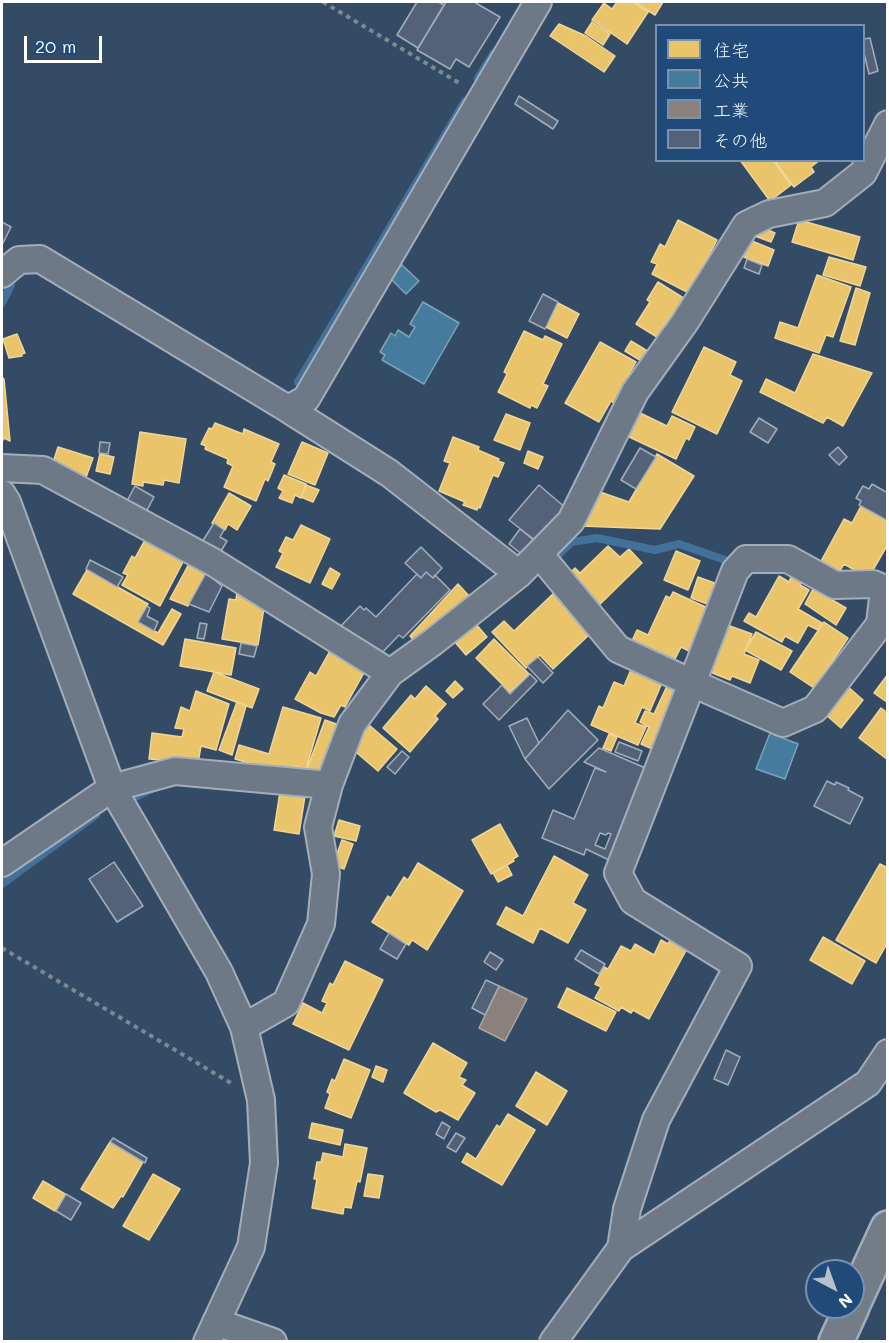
<!DOCTYPE html>
<html>
<head>
<meta charset="utf-8">
<style>
  body { margin:0 }
  #map { position:relative; width:889px; height:1343px; overflow:hidden; background:#344b65; font-family:Mali,"Klee One",sans-serif }
  canvas { display:block }
  .frame { position:absolute; inset:0; border:3px solid #fff; pointer-events:none }
  .legend { position:absolute; left:655px; top:24px; width:210px; height:138px; box-sizing:border-box; background:#1f4a7a; border:2px solid #7992af; margin:0; padding:8px 10px; list-style:none; font-size:18px; color:#fff }
  .legend li { display:flex; align-items:center; gap:12px; height:30px }
  .legend b { width:30px; border:2px solid #7992af }
  .north { position:absolute; left:805px; top:1259px; width:60px; height:60px; box-sizing:border-box; background:#1f4a7a; border:2px solid #7992af; border-radius:50%; rotate:139deg; font-size:16px; font-weight:700; line-height:24px; text-align:center; color:#fff }
  .north::after { content:''; display:block; margin:auto; width:21px; height:27px; background:#b8c0c9; clip-path:polygon(50% 0,100% 100%,50% 72%,0 100%) }
  .scale { position:absolute; left:24px; top:36px; width:78px; height:27px; box-sizing:border-box; border:3px solid #fff; border-top:0; padding-left:8px; font-size:18px; line-height:21px; white-space:nowrap; color:#fff; -webkit-text-stroke:4px #1f4a7a; paint-order:stroke }
</style>
</head>
<body>
<div id="map">
<canvas width="889" height="1343"></canvas>
<div class="frame"></div>
<ul class="legend">
<li><b style="height:16px;background:#e9c46a"></b>住宅</li>
<li><b style="height:16px;background:#457b9d"></b>公共</li>
<li><b style="height:16px;background:#8a817c"></b>工業</li>
<li><b style="height:16px;background:#546277"></b>その他</li>
</ul>
<div class="north">N</div>
<div class="scale">20 m</div>
</div>
<script>
const context = document.querySelector('canvas').getContext('2d');
context.lineJoin = 'round';
function fill(path, color) { context.fillStyle = color; context.fill(path, 'evenodd'); }
function stroke(path, color, width, dash) { context.strokeStyle = color; context.lineWidth = width; context.lineCap = dash ? 'butt' : 'round'; context.setLineDash(dash || []); context.stroke(path); }
const homes = new Path2D(`
  M617,2H633L648,12L627,44L592,20L604,3L612,9Z
  M634,2H663L655,15Z
  M592,22L610,34L603,45L585,33Z
  M559,24L586,36L615,56L604,72L550,36Z
  M740,160H773L791,185L770,201Z
  M774,160H820L811,167L814,172L794,187Z
  M678,220L717,240L689,293L652,274L657,264L651,262L660,244L665,247Z
  M799,220L860,237L853,260L792,242Z
  M759,226L775,233L771,242L755,236Z
  M747,239L774,250L768,266L741,256Z
  M829,257L866,267L860,286L823,275Z
  M817,275L851,287L833,337L826,335L819,353L775,338L780,322L798,328Z
  M658,282L685,299L674,317L671,315L657,337L636,324L650,302L647,300Z
  M856,288L870,293L855,345L840,341Z
  M558,303L579,314L567,338L546,327Z
  M524,331L543,340L545,336L562,344L543,384L548,386L537,408L531,405L530,408L498,392L507,374L504,372Z
  M17,334L25,353L22,354V356L9,358L3,339Z
  M631,341L649,352L643,362L625,351Z
  M600,342L636,362L628,376L633,379L618,406L611,401L599,422L565,403Z
  M704,347L736,362L730,375L742,381L717,434L672,412Z
  M813,354L872,373L843,426L827,417L823,423L760,392L766,379L795,393Z
  M2,377L4,379L10,441L4,438L2,442Z
  M636,411L667,426L672,416L695,427L689,440L686,438L676,459L625,435Z
  M506,414L530,423L520,450L494,440Z
  M215,423L243,434L244,429L279,444L271,462L275,464L268,481L265,479L256,501L224,487L233,466L227,463L228,459L205,449L206,446L201,444L209,428L212,429Z
  M140,432L186,439L179,483L164,480L163,485L143,482V486L132,484Z
  M453,437L479,447L478,450L499,459L498,461L504,463L498,477L493,475L480,508L478,507L477,510L463,505L465,502L439,491L450,463L444,461Z
  M302,442L328,453L315,485L288,474Z
  M58,447L93,458L85,480L51,469Z
  M528,451L543,457L538,469L524,463Z
  M100,454L114,457L110,474L96,471Z
  M657,454L694,476L660,529L580,526L597,491L629,502Z
  M284,475L306,484L301,498L295,495L292,503L279,498L283,491L278,488Z
  M306,485L319,490L313,502L301,497Z
  M229,493L251,506L237,530L228,524L225,530L212,523Z
  M861,506L888,521V544L870,575L862,570L860,573L844,564L840,571L834,567L832,570L820,563L844,519L852,523Z
  M301,525L330,539L310,583L276,567L283,553L279,551L286,537L293,540Z
  M146,538L185,558L160,606L122,585L128,575L123,573L132,556L135,558Z
  M608,546L620,557L629,549L642,563L594,610L564,579L575,568L580,573Z
  M676,551L700,561L688,590L664,580Z
  M190,562L206,573L188,606L170,599Z
  M330,568L340,574L332,589L322,584Z
  M87,570L148,604L138,622L158,633L172,609L181,614L163,645L73,594Z
  M792,575L802,581L800,585L809,590L798,609L822,623L818,630L808,625L798,643L785,636L782,642L744,621L749,613L756,617L779,576L789,582Z
  M698,577L720,585L713,606L691,598Z
  M458,584L470,597L454,612L414,641L410,636Z
  M813,589L846,608L836,625L805,604Z
  M240,591L264,608L258,645L222,639L229,599L236,600L237,592Z
  M555,592L592,632L553,669L540,655L526,668L492,632L504,621L514,631Z
  M673,592L712,610L691,652L681,647L672,665L630,645L637,630L648,635L666,596L670,598Z
  M824,622L848,638L814,688L790,672Z
  M475,623L487,637L466,655L454,641Z
  M730,626L752,634L744,654L759,660L750,683L732,676L730,680L710,672L717,657L713,655L724,627L729,628Z
  M756,632L792,651L781,670L745,650Z
  M185,639L236,648L231,675L180,666Z
  M494,639L529,674L510,692L476,658Z
  M331,649L366,669L345,707L341,705L334,717L321,713L295,699L310,672L316,676Z
  M633,665L664,678L650,711L642,707L635,723L646,727L638,745L591,725L599,706L603,708L614,682L624,686Z
  M214,672L259,689L252,708L207,691Z
  M888,674V703L874,693Z
  M455,681L463,689L453,698L446,691Z
  M426,686L446,704L435,716L438,719L410,752L383,728L411,695L415,699Z
  M667,686L683,693L657,751L641,744L649,727L640,722L645,711L654,714Z
  M847,686L863,700L841,728L825,714Z
  M196,691L229,704L216,750L201,746L198,763L149,759L152,733L182,737L184,729L175,728L181,707L190,711Z
  M237,702L246,706L232,755L219,750Z
  M283,707L321,718L306,769L293,766L291,775L235,759L239,745L269,754Z
  M881,708L888,713V760L859,738Z
  M325,720L339,725L320,774L307,769Z
  M369,725L397,749L378,771L350,747Z
  M609,734L617,737L611,751L603,748Z
  M280,792L305,796L299,834L274,830Z
  M339,820L360,826L356,841L334,836Z
  M500,824L518,856L513,859L514,861L491,874L472,840Z
  M342,840L353,844L344,869L333,865Z
  M554,856L588,875L573,903L586,910L568,943L540,928L533,943L497,924L506,907L523,916Z
  M418,863L463,891L427,950L412,940L409,945L372,922L388,896L391,898L404,877L408,880Z
  M880,864L888,868V942L876,963L836,940Z
  M507,865L512,875L498,882L493,873Z
  M672,936L689,945L649,1019L633,1010L631,1013L621,1007L619,1011L595,998L601,987L595,984L604,967L608,969L621,946L631,951L635,944L654,955L661,940L668,944Z
  M823,937L865,961L852,984L810,960Z
  M345,961L383,980L349,1050L293,1024L303,1003L322,1013L327,1003L322,1001L330,983L333,985Z
  M567,988L616,1012L606,1031L558,1007Z
  M433,1043L467,1063L459,1077L466,1080L462,1085L475,1093L458,1120L440,1110L436,1112L404,1093Z
  M344,1059L370,1070L351,1118L325,1108L330,1094L327,1092L332,1079L335,1081Z
  M376,1066L387,1070L383,1082L372,1077Z
  M536,1072L567,1091L547,1125L516,1106Z
  M508,1114L535,1130L502,1185L462,1162L467,1153L476,1159L497,1125L500,1127Z
  M312,1123L343,1130L340,1145L309,1138Z
  M110,1142L143,1162L123,1197L121,1196L113,1208L81,1189Z
  M345,1144L367,1148L360,1182L357,1181L351,1208L344,1207L343,1214L312,1208L317,1179H314L317,1162H321L323,1153L343,1157Z
  M153,1174L180,1189L149,1240L123,1226Z
  M368,1174L383,1176L379,1198L364,1196Z
  M43,1181L65,1194L55,1211L33,1198Z`);
fill(homes, '#e9c46a');
stroke(homes, '#f0d697', 1.5);
const public = new Path2D(`
  M402,265L419,281L406,294L390,278Z
  M423,302L459,323L424,384L382,360L385,355L380,352L391,333L395,336L398,330L409,337L415,327L410,324Z
  M770,733L798,744L785,779L756,769Z`);
fill(public, '#457b9d');
stroke(public, '#7da3ba', 1.5);
const industry = new Path2D(`
  M499,986L527,999L505,1041L479,1028Z`);
fill(industry, '#8a817c');
stroke(industry, '#ada7a3', 1.5);
stroke(new Path2D(`
  M478,78L493,54
  M2,303L11,285
  M298,382L465,101
  M553,562L562,551L572,542L597,538L655,550L679,544L728,561
  M133,798L152,789
  M2,884L96,815`), '#42719a', 8);
const building = new Path2D(`
  M417,2H438L444,5L418,48L397,35Z
  M446,2H474L500,17L469,67L456,59L450,69L417,50Z
  M870,38L878,71L869,74L864,53V39Z
  M519,96L558,121L553,129L515,104Z
  M2,222L11,227L2,245Z
  M747,259L762,265L759,274L744,268Z
  M543,294L558,302L545,329L529,321Z
  M759,418L777,429L768,443L750,432Z
  M100,442L110,443L108,454L99,453Z
  M838,447L847,457L839,465L829,455Z
  M640,448L656,457L636,489L621,480Z
  M872,484L888,493V521L859,505L861,501L856,498L863,486L869,489Z
  M539,485L567,509L540,544L509,520Z
  M135,486L154,497L146,512L127,501Z
  M214,523L224,530L220,537L227,541L217,558L199,547Z
  M520,529L536,542L525,557L509,544Z
  M421,547L442,568L433,578L426,572L421,578L405,563Z
  M90,560L123,577L117,587L86,569Z
  M426,572L433,578L435,575L450,590L403,638L399,635L379,656L361,638L356,643L338,629L360,606L364,610L366,608L376,617L417,574L421,578Z
  M206,573L222,586L209,612L189,604Z
  M147,606L150,608L147,616L158,622L154,631L138,622Z
  M200,623L207,624L204,639L197,638Z
  M241,643L257,646L254,657L239,654Z
  M538,657L553,673L543,683L527,666Z
  M530,674L537,681L499,720L483,704L502,685L510,694Z
  M568,710L598,740L549,789L525,759Z
  M527,718L539,743L525,759L509,726Z
  M619,742L642,751L638,761L615,752Z
  M599,748L650,770L611,861L586,849L584,855L542,838L553,810L574,819L595,768L606,772L584,762ZM600,833L606,835L608,833L611,834L605,849L595,845Z
  M402,751L409,757L395,774L387,767Z
  M827,781L835,785L836,782L849,788L848,790L863,798L850,824L814,806Z
  M114,862L143,906L117,922L89,879Z
  M389,933L406,944L397,959L380,949Z
  M581,950L605,964L599,974L575,959Z
  M490,952L503,960L496,970L484,962Z
  M486,980L499,986L485,1015L472,1008Z
  M726,1050L740,1057L728,1085L714,1079Z
  M442,1122L450,1127L444,1139L436,1134Z
  M456,1133L465,1138L456,1152L447,1147Z
  M113,1138L147,1158L145,1163L110,1142Z
  M66,1194L81,1203L71,1220L56,1211Z`);
fill(building, '#546277');
stroke(building, '#a4aeba', 1.5);
const minor = new Path2D(`
  M2,274L19,260L40,259L288,409L306,399L538,2
  M288,409L389,473L519,574
  M2,468L43,470L213,562L390,673
  M2,494L7,502L112,788L219,972L244,1027L261,1100L264,1163L251,1247L207,1342
  M539,554L618,649L692,683L735,571L746,559H788L835,585L873,584L888,590
  M2,863L112,788L175,771L329,785
  M244,1027L286,1003L321,924L326,874L318,827L329,785L352,724L390,673L433,642L519,574L571,521L635,392L685,322L746,225L769,214L825,203L863,173L888,124
  M621,1248L627,1209L656,1120L738,966L633,901L618,873L692,683L783,723L815,709L880,624L884,589
  M216,1322L273,1342
  M553,1342L621,1248L868,1083L888,1053`);
const highway = new Path2D(`
  M853,1304L888,1228
  M836,1342L852,1307`);
stroke(minor, '#a4aeba', 30);
stroke(highway, '#a4aeba', 38);
stroke(new Path2D(`
  M323,2L461,84
  M2,948L231,1083`), '#7e8895', 4, [4.5, 4.5]);
stroke(minor, '#6d7986', 26);
stroke(highway, '#727d88', 33);
</script>
</body>
</html>
